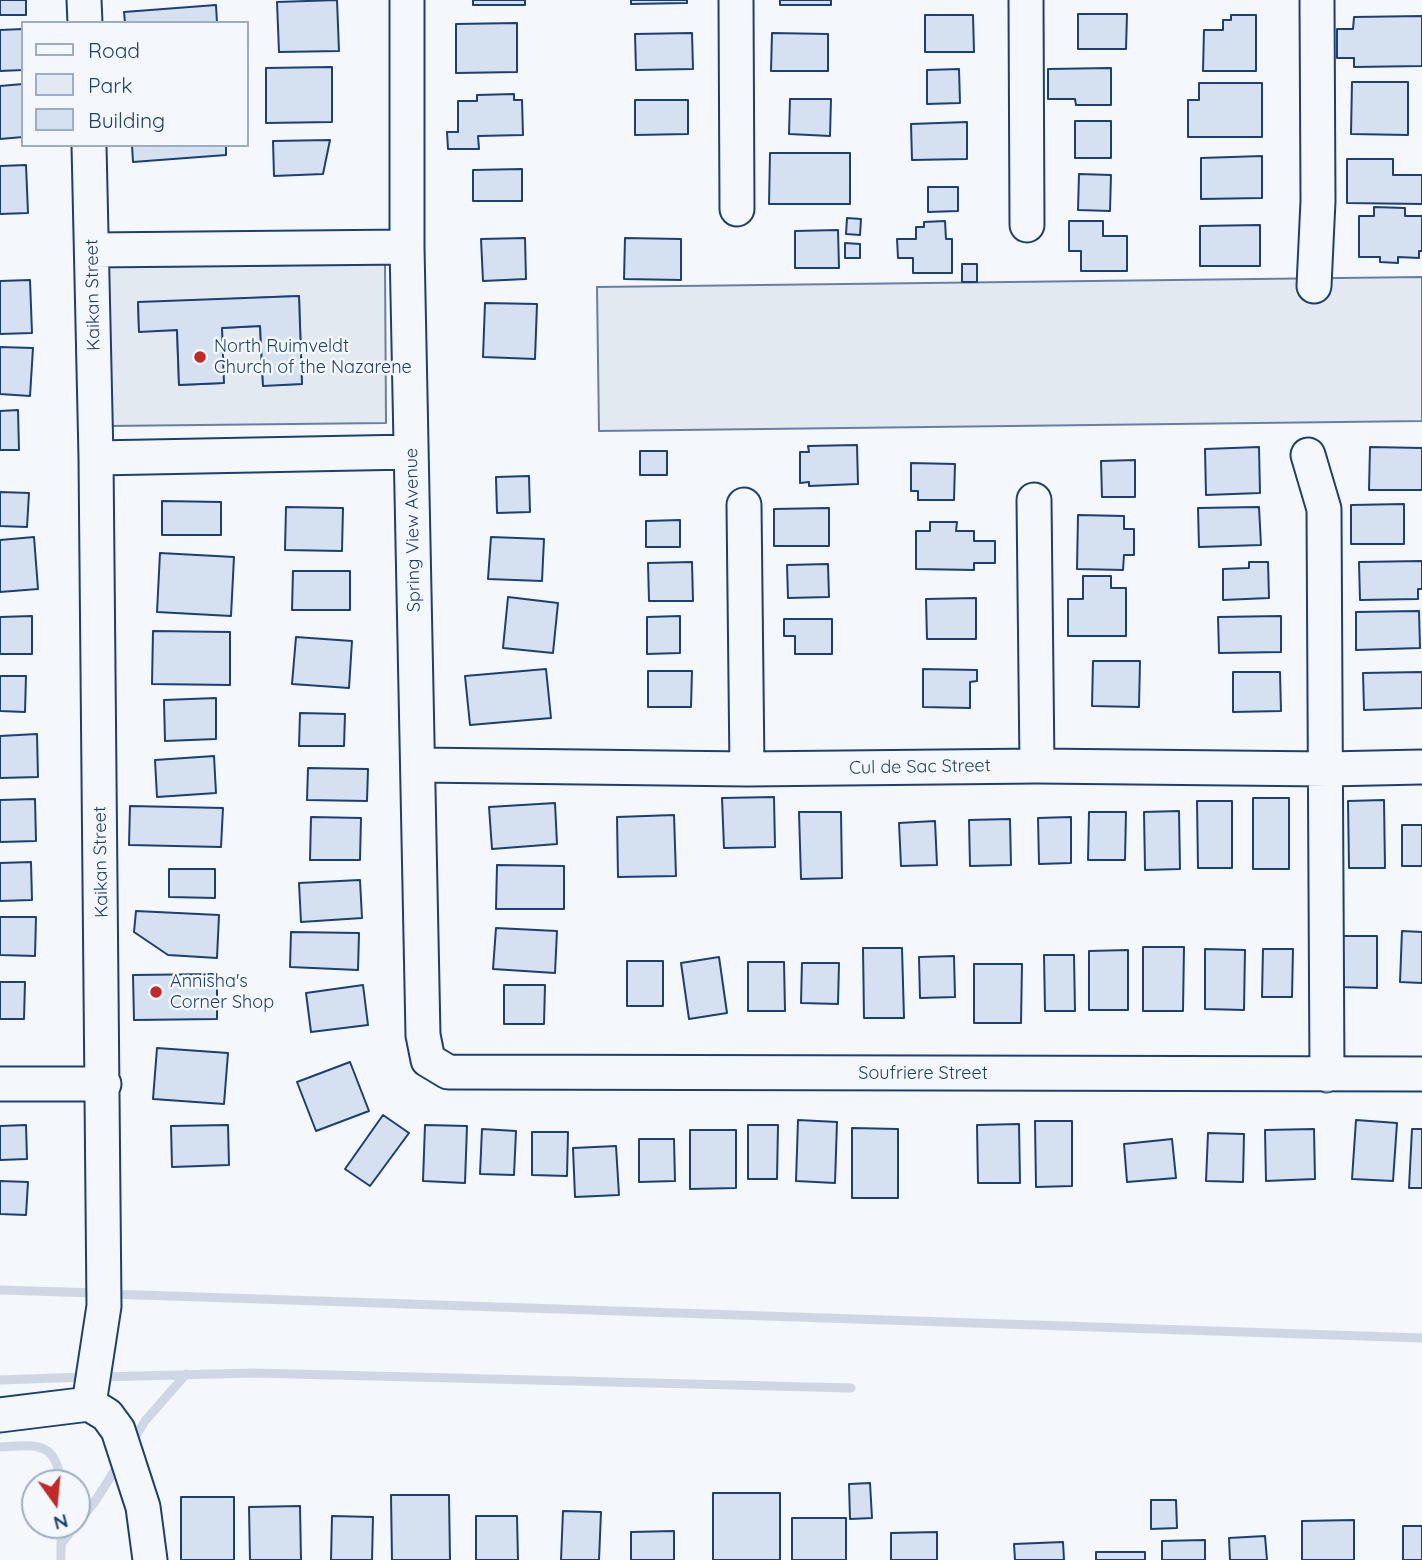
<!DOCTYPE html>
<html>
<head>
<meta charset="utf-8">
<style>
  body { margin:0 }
  #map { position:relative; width:1422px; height:1560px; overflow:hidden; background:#f4f7fb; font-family:Quicksand,sans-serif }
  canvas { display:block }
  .legend { position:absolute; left:21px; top:21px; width:228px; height:126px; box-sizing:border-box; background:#f4f7fb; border:2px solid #9eadc5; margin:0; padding:9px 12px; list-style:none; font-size:21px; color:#1d3f73 }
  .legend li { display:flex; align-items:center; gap:14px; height:35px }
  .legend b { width:35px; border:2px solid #9eadc5 }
  .north { position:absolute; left:21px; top:1469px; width:70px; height:70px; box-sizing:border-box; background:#f4f7fb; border:2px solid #9eadc5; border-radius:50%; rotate:165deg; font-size:19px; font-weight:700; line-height:28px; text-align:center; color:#1d3f73 }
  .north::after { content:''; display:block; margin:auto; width:24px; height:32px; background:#c62828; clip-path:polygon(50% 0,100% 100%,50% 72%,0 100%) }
</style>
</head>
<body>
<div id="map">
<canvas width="1422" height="1560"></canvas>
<ul class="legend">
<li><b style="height:9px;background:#f4f7fb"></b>Road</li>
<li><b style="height:19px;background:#e3e9f0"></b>Park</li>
<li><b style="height:19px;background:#d5e0f0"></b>Building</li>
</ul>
<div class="north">N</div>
</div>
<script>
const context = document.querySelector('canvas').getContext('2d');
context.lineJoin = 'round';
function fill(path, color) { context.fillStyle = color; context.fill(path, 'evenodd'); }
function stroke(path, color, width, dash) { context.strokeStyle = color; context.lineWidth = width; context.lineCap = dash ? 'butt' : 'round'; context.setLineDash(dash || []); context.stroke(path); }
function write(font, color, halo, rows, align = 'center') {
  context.font = font + ' Quicksand,sans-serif'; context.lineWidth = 5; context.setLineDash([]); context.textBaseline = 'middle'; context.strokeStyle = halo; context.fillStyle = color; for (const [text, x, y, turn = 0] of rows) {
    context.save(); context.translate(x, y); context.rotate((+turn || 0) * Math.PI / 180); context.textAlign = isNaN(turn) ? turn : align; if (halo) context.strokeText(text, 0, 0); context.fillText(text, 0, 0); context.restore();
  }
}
const green = new Path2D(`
  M385,264L386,423L107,426L106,267ZM299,296L302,384L263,385L260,326L222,328L223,383L179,385L177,330L139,331L138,303Z
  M1422,277V421L599,431L597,287Z`);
fill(green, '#e3e9f0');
stroke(green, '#687fa3', 2);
stroke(new Path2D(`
  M0,1290L96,1293
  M110,1294L1422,1338
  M100,1377L253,1373L851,1388
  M0,1380L86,1377
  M131,1444L145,1421L186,1374
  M0,1447C36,1445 56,1440 61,1483
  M77,1524L94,1503L120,1462
  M61,1525V1560
  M61,1544L76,1525`), '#cfd7e4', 9);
const building = new Path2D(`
  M0,0H26V15H0Z
  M337,0L339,51L279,52L277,2Z
  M473,0H525V5H473Z
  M631,0H687V3L631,4Z
  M780,0H831V5H780Z
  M216,5L217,23H125L124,12Z
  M1078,14H1127L1126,49H1078Z
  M925,15H973L974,52H925Z
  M1231,15H1256V71H1203L1204,30H1223V20H1231Z
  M1422,16V66L1354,67V58H1337V29H1353L1354,17Z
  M517,23V72L456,73V24Z
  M23,29V70L0,71V30Z
  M692,33L693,69L636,70L635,34Z
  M772,33L828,34V71H771Z
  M332,67V122L266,123V68Z
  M1111,68V105H1076L1075,99H1048V69Z
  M959,69L960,103L927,104V70Z
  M1352,82H1408V135L1351,134Z
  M1199,83H1262V137H1188V100H1199Z
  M23,84V137L0,139V86Z
  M514,94V100H522L523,135L478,136L479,149H448L447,132H458V101H477V95Z
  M790,99H831L830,136L789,134Z
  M635,100H688V134L635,135Z
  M1075,121H1111V158H1075Z
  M967,122V159L912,160L911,124Z
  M330,140L323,174L274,176L273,141Z
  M132,145H226V155L133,162Z
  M770,153H850V204H769Z
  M1262,156V198L1201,199V158Z
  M1347,159H1393V175H1422V204L1347,203Z
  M26,165L28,213L0,214V166Z
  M522,169V201H473V170Z
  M1079,174L1111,175L1110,211L1078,210Z
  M928,187H958V211L928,212Z
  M1374,207L1405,208V216H1422V251H1419V258L1398,257V263L1380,262V257H1359V216H1374Z
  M847,218L861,219L860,235L846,234Z
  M945,221L946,239H952V273H913V258H898L897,239H916V227H924V222Z
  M1069,221H1103V236H1127V271H1081V251H1069Z
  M1260,225V266H1200V226Z
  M838,230L839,268H795V231Z
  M525,238L526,279L483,281L481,239Z
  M625,238L681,239V280L624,279Z
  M845,243L860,244V258H845Z
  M962,264H977V282H962Z
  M30,280L32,333L0,334V281Z
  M299,296L302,384L263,386L260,326L222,328L224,383L179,385L177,330L139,332L138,302Z
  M485,303L537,304L535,359L483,357Z
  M0,347L33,348L30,396L0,394Z
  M18,410L19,450H0V411Z
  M857,445L858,484L809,486V482L800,483V452H809L808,446Z
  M1259,447L1260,493L1206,495L1205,449Z
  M1370,447L1422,448V490H1369Z
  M640,451H667V475H640Z
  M1135,460V497H1102L1101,461Z
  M911,463L955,464L954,500H918V491H911Z
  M529,476L530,512L497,513L496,477Z
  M0,492L29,493L27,527L0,526Z
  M162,501L221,502V535H162Z
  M1404,504V544H1351V505Z
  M286,507L343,508L342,551L285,550Z
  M1259,507L1261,545L1199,547L1198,508Z
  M829,508V546H774V509Z
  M1078,515L1124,516V529H1134V555H1124L1123,570L1077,569Z
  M680,520V547H646V521Z
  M930,522H957L956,531H974V541H995V563H974V570L916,569V531H930Z
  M34,537L38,589L0,592V540Z
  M491,537L544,539L542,581L488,579Z
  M160,553L234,557L231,616L157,612Z
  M1422,561V589H1418V599L1360,600L1359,562Z
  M692,562L693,601H649L648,563Z
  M1249,562H1268L1269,598L1223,600V569L1249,568Z
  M828,564L829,597L788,598L787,565Z
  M293,571H350V610H292Z
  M1083,576H1111V588H1126V636H1068V599H1083Z
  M508,597L558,603L553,653L503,648Z
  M976,598V639H927L926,599Z
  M1419,611L1420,648L1356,650V612Z
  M32,616V654H0V617Z
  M680,616V653L647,654V617Z
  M1281,616V652L1219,653L1218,617Z
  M784,619H832V654H795V636H784Z
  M153,631L230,632V685L152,684Z
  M296,637L352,641L349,688L292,684Z
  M1093,661H1140L1139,707L1092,706Z
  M546,669L551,718L470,725L465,676Z
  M923,669L977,670V681L970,682V708L923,707Z
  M648,671H692L691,707H648Z
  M1233,672H1280L1281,711L1233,712Z
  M1422,672V708L1364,710L1363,673Z
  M0,676H26L25,712L0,711Z
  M216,698V739L165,741L164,700Z
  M300,713L345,714L344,746H299Z
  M37,734L38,777L0,778V736Z
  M214,756L216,793L157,797L155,760Z
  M308,768L368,769L367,801L307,800Z
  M774,797L775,847L724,848L722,798Z
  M1253,798H1289V869H1253Z
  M35,799L36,841L0,842V800Z
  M1384,800L1385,868H1349L1348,801Z
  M1197,801H1232V868H1198Z
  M555,803L557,844L492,849L489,807Z
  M130,806L223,808L221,847L129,845Z
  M1179,811L1180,869L1145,870L1144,812Z
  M799,812H841L842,878L801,879Z
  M1089,812H1126L1125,860H1088Z
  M674,815L676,876L618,877L617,817Z
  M311,817L361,818L360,860H310Z
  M1071,817V863L1039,864L1038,818Z
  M1010,819L1011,865L970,866L969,820Z
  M935,821L937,865L901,866L899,823Z
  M1402,825H1422V866H1402Z
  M31,862L32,900L0,901V863Z
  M497,865L564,866V909H496Z
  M169,869H215V898L169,897Z
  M360,880L362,918L301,922L299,883Z
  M136,911L219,915L217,958L168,955L134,932Z
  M0,917H36L35,956L0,955Z
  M496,928L557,931L555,973L493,969Z
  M1402,931L1422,932V983L1400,982Z
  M291,932L359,933L358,970L290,967Z
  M1338,936H1377V988L1338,987Z
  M1143,947H1184L1183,1011H1143Z
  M863,948H902L904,1018H864Z
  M1205,949L1245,950L1244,1010L1205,1009Z
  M1263,949H1293L1292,997H1262Z
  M1128,950V1010H1089V951Z
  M1044,955H1074L1075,1011H1045Z
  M954,956L955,997L920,998L919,957Z
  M719,957L727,1013L689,1019L681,963Z
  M627,961H663V1006H627Z
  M748,962H784L785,1011H748Z
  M802,963H839L838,1004L801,1003Z
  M974,964H1022L1021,1023H974Z
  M217,974V1019L134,1020L133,975Z
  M0,982H25L24,1019H0Z
  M363,985L368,1025L311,1032L306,993Z
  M504,985H545L544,1024H504Z
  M157,1048L228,1053L224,1104L153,1099Z
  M350,1062L369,1111L316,1131L297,1082Z
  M383,1115L409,1133L370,1186L345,1169Z
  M798,1120L837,1122L835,1183L796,1181Z
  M1356,1120L1397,1123L1393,1181L1352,1179Z
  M1035,1121H1072V1186L1036,1187Z
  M1019,1124L1020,1183H978L977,1125Z
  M26,1125L27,1159L0,1160V1126Z
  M228,1125L229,1165L172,1167L171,1126Z
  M425,1125L467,1126L465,1183L423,1181Z
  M748,1125H778L777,1179H748Z
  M852,1128L898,1129V1198H852Z
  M482,1129L516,1131L514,1175L480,1174Z
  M1314,1129L1315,1179L1266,1181L1265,1130Z
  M1412,1129H1422V1188H1409Z
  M690,1130H736V1188L690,1189Z
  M532,1132H568L567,1176L532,1175Z
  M1208,1133L1244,1134L1243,1182L1206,1181Z
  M639,1139H674L675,1181L639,1182Z
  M1172,1139L1176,1178L1127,1182L1124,1144Z
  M616,1146L619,1195L575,1197L573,1148Z
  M0,1181L28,1182L26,1215L0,1214Z
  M870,1483L872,1518L850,1519L849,1484Z
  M713,1493H780V1560H713Z
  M391,1495H449L450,1560H392Z
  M181,1497H234V1560H181Z
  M1151,1500H1176L1177,1528L1151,1529Z
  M300,1506L301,1560H250L249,1507Z
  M563,1511L601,1512L599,1560H561Z
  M332,1516L373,1517L372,1560H331Z
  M476,1516H517L518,1560H476Z
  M792,1518H846V1560H792Z
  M1354,1520V1560H1302V1521Z
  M1403,1526H1422V1560H1403Z
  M674,1531V1560H631V1532Z
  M937,1532V1560H891V1533Z
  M1265,1536L1267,1560H1230L1229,1538Z
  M1205,1540V1560H1162V1541Z
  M1063,1542L1064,1560H1015L1014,1544Z
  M1096,1552H1145V1560H1096Z`);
fill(building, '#d5e0f0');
stroke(building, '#1d3f73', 2);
const minor = new Path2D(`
  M84,0L85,23
  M407,0V247L423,1035L428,1060L448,1072L1422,1074
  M736,0L737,209
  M1026,0L1027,225
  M89,145L96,458L104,1306L89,1404
  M92,250L407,247
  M1314,286L1318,201L1317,0
  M1308,455L1324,509L1327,1075
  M96,458L411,452
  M1034,500L1037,766
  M744,505L747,769
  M418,765L747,769L1037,766L1327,769L1422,767
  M0,1084H104
  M0,1415L89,1404L107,1415L118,1430L143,1507L150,1560`);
stroke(minor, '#1d3f73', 37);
stroke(minor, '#f4f7fb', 33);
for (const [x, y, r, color] of [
  [200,357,7,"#c62828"],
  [156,992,7,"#c62828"]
]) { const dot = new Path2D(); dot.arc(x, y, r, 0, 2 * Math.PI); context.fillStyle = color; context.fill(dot); stroke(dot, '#f4f7fb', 2.5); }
write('18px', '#1d3f73', '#f4f7fb', [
  ["Kaikan Street",93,295,-91],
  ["Spring View Avenue",413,530,-91],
  ["Cul de Sac Street",920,767,-1],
  ["Kaikan Street",101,862,-91],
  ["Soufriere Street",923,1074]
]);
write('18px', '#1d3f73', '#f4f7fb', [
  ["North Ruimveldt",214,347],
  ["Church of the Nazarene",214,368],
  ["Annisha's",170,982],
  ["Corner Shop",170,1003]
], 'left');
</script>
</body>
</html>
